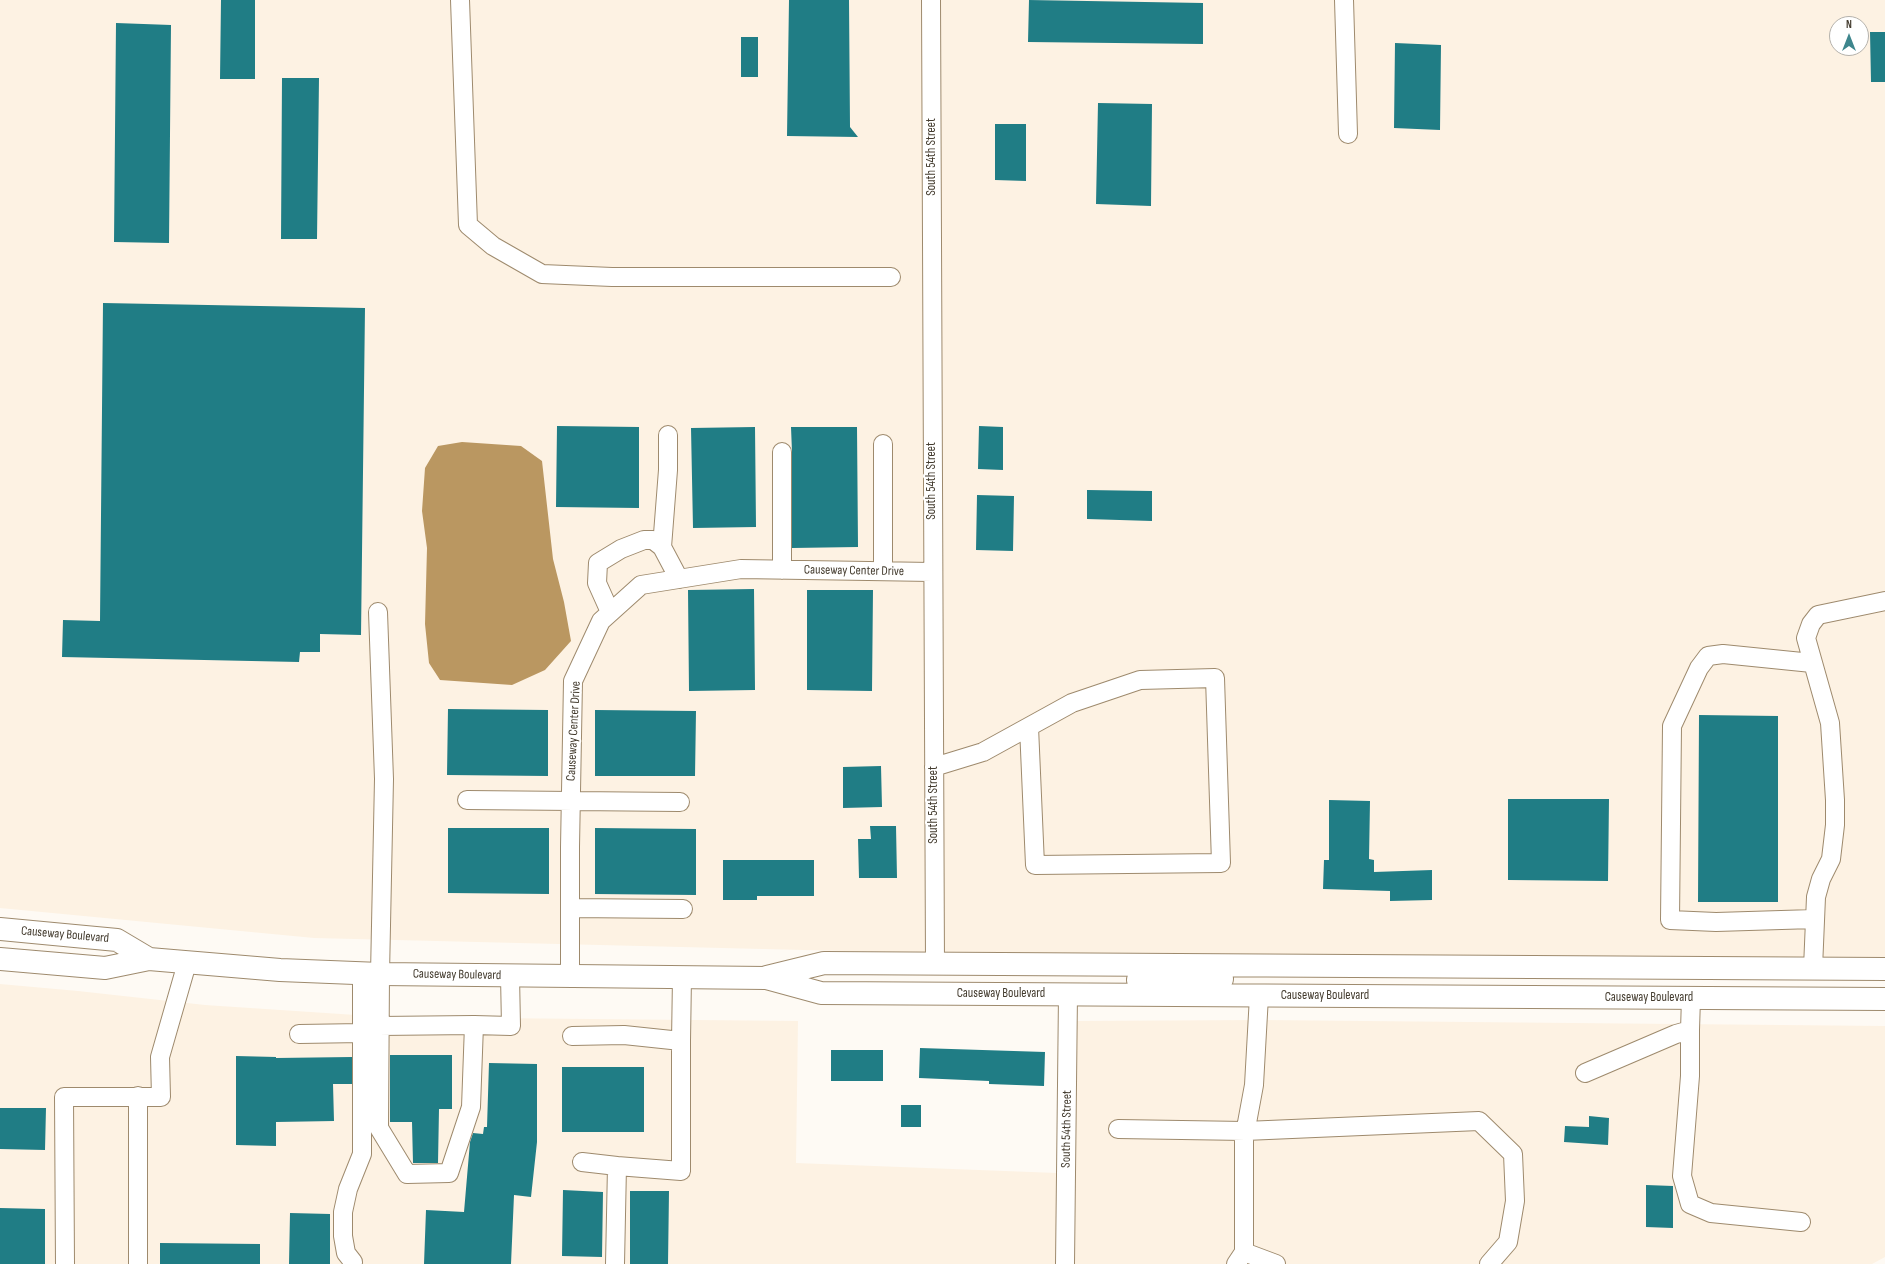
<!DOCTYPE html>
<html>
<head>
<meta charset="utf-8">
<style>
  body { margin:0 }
  #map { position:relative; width:1885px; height:1264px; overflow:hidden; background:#fefaf4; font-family:"Sofia Sans Condensed",sans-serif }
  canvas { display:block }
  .north { position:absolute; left:1829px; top:16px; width:40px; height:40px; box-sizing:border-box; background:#fff; border:1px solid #b4b1ab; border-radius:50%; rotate:0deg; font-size:11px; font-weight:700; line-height:16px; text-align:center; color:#433b2e }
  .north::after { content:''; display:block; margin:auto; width:14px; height:18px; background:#3e868d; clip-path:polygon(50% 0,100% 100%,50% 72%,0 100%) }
</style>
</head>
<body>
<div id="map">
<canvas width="1885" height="1264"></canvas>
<div class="north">N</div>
</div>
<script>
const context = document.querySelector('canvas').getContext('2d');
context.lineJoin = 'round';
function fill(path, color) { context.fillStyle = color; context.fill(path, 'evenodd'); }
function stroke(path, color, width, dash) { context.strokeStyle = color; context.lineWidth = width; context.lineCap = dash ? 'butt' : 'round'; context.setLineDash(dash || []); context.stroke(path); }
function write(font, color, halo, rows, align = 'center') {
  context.font = font + ' "Sofia Sans Condensed",sans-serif'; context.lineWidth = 4; context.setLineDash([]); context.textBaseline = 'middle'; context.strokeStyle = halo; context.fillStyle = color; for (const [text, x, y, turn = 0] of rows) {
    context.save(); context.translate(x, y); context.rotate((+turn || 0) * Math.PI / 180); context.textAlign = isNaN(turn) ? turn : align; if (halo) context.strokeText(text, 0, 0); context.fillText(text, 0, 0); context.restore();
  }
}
fill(new Path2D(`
  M0,0H925L926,953L314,938L0,908Z
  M940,0H1885V966L940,967ZM1837,24H1861V48H1837Z
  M0,984L78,991L205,1005L386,1017L798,1021L796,1163L1057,1173L1056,1264H0Z
  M1261,1020L1885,1026V1257L1872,1264H1074L1077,1021Z`), '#fdf2e3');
fill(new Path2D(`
  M462,442L521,446L542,461L553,559L564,602L571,641L545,670L512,685L440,680L429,663L425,624L427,548L422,511L425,468L438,446Z`), '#ba9761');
fill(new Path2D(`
  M221,0H255V79H220Z
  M789,0H849L850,127L858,137L787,136Z
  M1029,0L1203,3V44L1028,42Z
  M116,23L171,25L169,243L114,242Z
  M1870,32H1885V82H1871Z
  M741,37H758V77H741Z
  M1395,43L1441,45L1440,130L1394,128Z
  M282,78H319L317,239H281Z
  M1098,103L1152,104L1151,206L1096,204Z
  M995,124H1026V181L995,180Z
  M103,303L365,308L361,635L320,634V652H300L299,662L62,657L63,620L100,621Z
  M557,426L639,427V508L556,507Z
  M979,426L1003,427V470L978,469Z
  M755,427L756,527L693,528L691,428Z
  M791,427H857L858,547L792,548V452Z
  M1087,490L1152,491V521L1087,519Z
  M977,495L1014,496L1013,551L976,550Z
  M754,589L755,690L689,691L688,590Z
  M807,590H873L872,691L807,690Z
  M448,709L548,710V776L447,775Z
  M595,710L696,711L695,776H595Z
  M1699,715L1778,716V902H1698Z
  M881,766L882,807L843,808V767Z
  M1508,799H1609L1608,881L1508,880Z
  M1329,800L1370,801L1369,859L1374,860V872L1432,870V900L1390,901V891L1323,889L1324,860H1329Z
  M870,826H896L897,878H859L858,839H871Z
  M448,828H549V894L448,893Z
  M595,828L696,829V895L595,894Z
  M723,860H814V896H757V900H723Z
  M920,1048L1045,1052L1044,1086L989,1084V1081L919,1078Z
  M831,1050H883V1081H831Z
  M390,1055H452V1109H439L438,1163H413L412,1122H390Z
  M236,1056L276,1057V1058L352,1057V1084H333L334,1121L276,1122V1146L236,1145Z
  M489,1063L537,1064V1142L531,1197L514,1195L511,1264H424L426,1210L464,1212L470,1142L473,1133L483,1134L484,1127H487Z
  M562,1067H644V1132H562Z
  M901,1105H921V1127H901Z
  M0,1108H46L45,1150L0,1149Z
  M1589,1116L1609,1118L1608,1145L1564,1142L1565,1126L1589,1127Z
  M1646,1185L1673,1186V1228L1646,1227Z
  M563,1190L603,1192L602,1257L562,1256Z
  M630,1191H669L668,1264H630Z
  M0,1208L45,1209V1264H0Z
  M290,1213L330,1214V1264H289Z
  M160,1243L260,1244V1264H160Z`), '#207d85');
const minor = new Path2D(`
  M460,0L468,225L493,246L542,274L612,277H891
  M931,0L935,962
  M1344,0L1348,134
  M883,444V571
  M662,547L668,470V435
  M782,570V452
  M378,612L384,779L380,974L379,1128L407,1174L449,1173L471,1107L474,1025L511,1026L510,976
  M610,612L597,583L598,563L621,549L644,540H653L662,547L679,579
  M1812,663L1723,654L1708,656L1699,668L1672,726L1670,920L1716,922L1814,919
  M934,767L983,752L1072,703L1140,680L1215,678L1221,863L1035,865L1029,727
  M467,800L680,802
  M570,908L683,909
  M1813,968L1816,897L1821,879L1831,859L1835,825V800L1830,723L1806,638L1811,624L1818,615L1885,601
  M570,977V847L573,681L601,621L641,585L741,569L932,572
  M379,1026L474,1025
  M1690,1030V1076L1682,1176L1690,1204L1711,1213L1801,1222
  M299,1034L362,1033
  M572,1036L624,1035L681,1041L682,977
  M1585,1073L1676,1034L1690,1030L1691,998
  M138,1096V1264
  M1118,1129L1245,1131L1479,1121L1513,1154L1515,1201L1508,1242L1489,1264
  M582,1162L617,1166
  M1244,1252L1276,1264
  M353,1262L346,1253L343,1236V1212L348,1189L362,1154V973
  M65,1264L64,1097H161L160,1057L187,963
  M615,1264L617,1166L681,1171V1041
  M1065,1264L1068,994
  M1236,1264L1244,1252V1139L1254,1085L1259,996`);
const major = new Path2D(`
  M0,929L117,940L149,959
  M0,959L105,968L149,959L280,970L380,974L766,978L821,993L1885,999
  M767,977L824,963L1885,969
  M1138,980L1222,979`);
stroke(minor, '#9e8a6d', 20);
stroke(major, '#9e8a6d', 24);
stroke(minor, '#fff', 18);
stroke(major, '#fff', 22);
write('13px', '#433b2e', '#fff', [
  ["South 54th Street",932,157,-90],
  ["South 54th Street",932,481,-90],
  ["Causeway Center Drive",854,571,1],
  ["Causeway Center Drive",574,731,-87],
  ["South 54th Street",934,805,-90],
  ["Causeway Boulevard",65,935,5],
  ["Causeway Boulevard",457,975,1],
  ["Causeway Boulevard",1001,994],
  ["Causeway Boulevard",1325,996],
  ["Causeway Boulevard",1649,998],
  ["South 54th Street",1067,1129,-89]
]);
</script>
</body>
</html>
